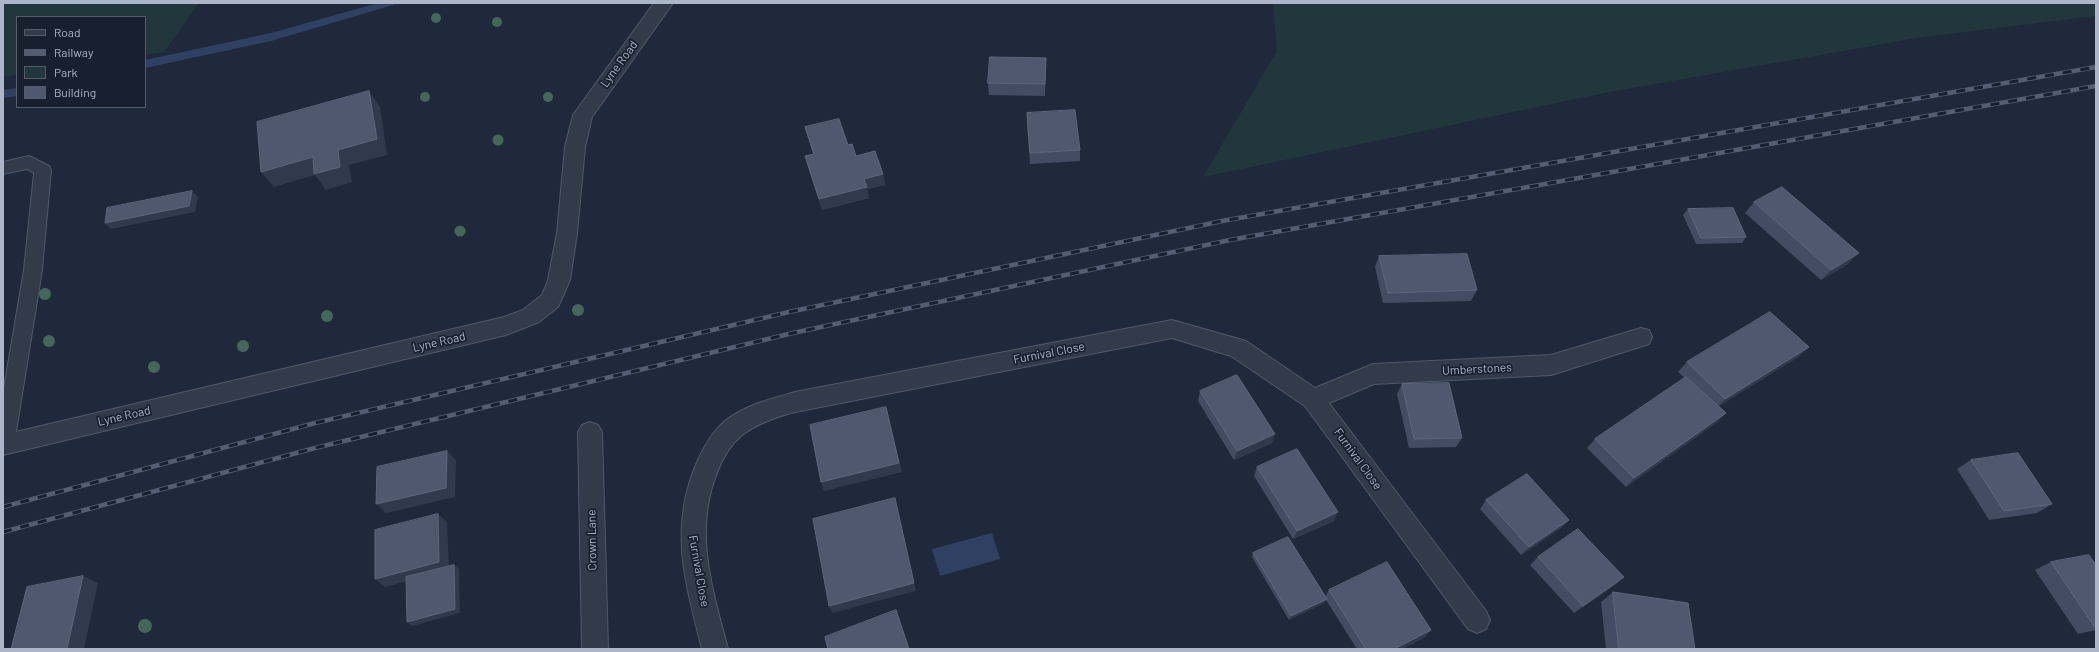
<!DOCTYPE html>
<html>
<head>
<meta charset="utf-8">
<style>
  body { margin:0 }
  #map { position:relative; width:2099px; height:652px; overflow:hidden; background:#1f293b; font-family:Barlow,sans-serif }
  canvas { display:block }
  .frame { position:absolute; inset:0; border:4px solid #adb5c8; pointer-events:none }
  .legend { position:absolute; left:16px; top:16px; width:130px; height:92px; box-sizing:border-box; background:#18202f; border:1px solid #545c6c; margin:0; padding:5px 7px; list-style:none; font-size:12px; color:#adb5c8 }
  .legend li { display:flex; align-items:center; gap:8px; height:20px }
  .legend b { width:20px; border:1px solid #545c6c }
</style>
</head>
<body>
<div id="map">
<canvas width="2099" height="652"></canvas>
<div class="frame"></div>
<ul class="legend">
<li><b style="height:5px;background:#333b4b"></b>Road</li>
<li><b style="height:5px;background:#545e73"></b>Railway</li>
<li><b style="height:11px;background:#21373c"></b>Park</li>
<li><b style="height:11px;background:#4e586e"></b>Building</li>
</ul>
</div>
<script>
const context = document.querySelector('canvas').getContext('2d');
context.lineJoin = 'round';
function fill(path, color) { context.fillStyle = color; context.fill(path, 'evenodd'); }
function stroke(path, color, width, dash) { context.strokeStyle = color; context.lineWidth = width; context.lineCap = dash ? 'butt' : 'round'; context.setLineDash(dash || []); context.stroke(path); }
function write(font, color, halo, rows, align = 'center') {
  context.font = font + ' Barlow,sans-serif'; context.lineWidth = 3.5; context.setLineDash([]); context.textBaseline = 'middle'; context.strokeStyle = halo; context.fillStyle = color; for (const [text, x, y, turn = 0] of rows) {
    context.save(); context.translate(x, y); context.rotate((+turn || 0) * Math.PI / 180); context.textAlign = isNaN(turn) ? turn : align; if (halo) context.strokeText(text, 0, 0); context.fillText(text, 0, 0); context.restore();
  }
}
fill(new Path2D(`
  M3,3H199L164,52L145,55V17H17V75L3,77Z
  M1273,3H2096V16L1923,37L1609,92L1203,177L1277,51Z`), '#21373c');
fill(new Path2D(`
  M992,533L1000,559L940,576L932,549Z`), '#2f4062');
fill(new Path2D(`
  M378,3H395L393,5L271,41L145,68V60L271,33Z
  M17,88V96L3,98V90Z`), '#2f4062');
const service = new Path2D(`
  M29,156L49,166L51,170L42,270L14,444L11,450L4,453L3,394L24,270L34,173L27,169L3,174V162Z`);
const minor = new Path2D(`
  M654,3H673L592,117L585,147L577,233L570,280L558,307L539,322L506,335L3,455V435L504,317L523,310L542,295L548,280L557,233L565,147L573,115Z
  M1172,320L1246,341L1315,388L1373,364L1551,355L1641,328L1649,330L1652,337L1649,344L1551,375L1374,384L1329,403L1486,611L1490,620L1486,629L1477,633L1468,629L1305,406L1231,356L1172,338L795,412C776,417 758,423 742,435C730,445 722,459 717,473C693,531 713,591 728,649H702C686,585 669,531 695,467C702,450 711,433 725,421C745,405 771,399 795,392Z
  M590,422L598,425L602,432L608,649H582L578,432L582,425Z`);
stroke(service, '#505869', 2);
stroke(minor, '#505869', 2);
fill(service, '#333b4b');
fill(minor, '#333b4b');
const rail = new Path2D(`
  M3,507L315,423L789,312L1222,221L2096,67
  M3,532L315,448L793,333L1230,240L2096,86`);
stroke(rail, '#545e73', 4.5);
stroke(rail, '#18202f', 3, [9]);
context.fillStyle = '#44675a';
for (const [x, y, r] of [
  [436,18,5],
  [497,22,5],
  [425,97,5],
  [548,97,5],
  [498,140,5.5],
  [460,231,5.5],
  [45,294,6],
  [578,310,6],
  [327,316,6],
  [49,341,6],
  [243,346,6],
  [154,367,6],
  [145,626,7]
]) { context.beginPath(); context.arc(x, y, r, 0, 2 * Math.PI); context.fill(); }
fill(new Path2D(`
  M1046,58L1045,96L989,95L988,83Z
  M1027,113L1080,150V161L1030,164L1027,124Z
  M805,127L848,145L856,156L883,174L885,185L867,189L869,198L822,210L805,156L813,154Z
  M1754,202L1848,264L1821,280L1745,213Z
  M1688,209L1746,237L1742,243L1696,244L1683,215Z
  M1379,256L1477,290L1471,301L1383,303L1375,267Z
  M1809,347L1798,357L1719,406L1726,413L1716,423L1626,487L1587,448L1595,439L1685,378L1678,372L1687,362Z
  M1402,384L1462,438L1456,447L1409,448L1397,394Z
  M1200,391L1272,443L1234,460L1198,401Z
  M1971,460L2052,504L2037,513L1989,520L1957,469Z
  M1257,467L1334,521L1293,539L1254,476Z
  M1486,500L1569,520L1561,528L1521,555L1480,509Z
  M1253,553L1325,597L1329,590L1431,630L1425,637L1402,649H1357L1326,600L1324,603L1289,620L1252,557Z
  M1538,557L1624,577L1615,585L1574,613L1530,565Z
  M2051,562L2096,565V630L2078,634L2035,570Z
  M1613,592L1695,649H1606L1601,602Z`), '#424d63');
fill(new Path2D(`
  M369,91L380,107L387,155L349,165L352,182L326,190L315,175L274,187L261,172L338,150Z
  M883,174L885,185L867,189L869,198L822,210L819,199L864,179Z
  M192,191L198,197L195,212L111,229L105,223Z
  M1859,253L1848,264L1821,280L1831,270Z
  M1809,347L1798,357L1716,408L1725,399Z
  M886,407L902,472L824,491L821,482Z
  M1726,413L1716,423L1626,487L1634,478Z
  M1275,434L1272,443L1234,460L1237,451Z
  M447,451L456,460L455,497L386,513L376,504Z
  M895,498L916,591L832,613L829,606Z
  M1338,512L1334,521L1293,539L1297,531Z
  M438,514L447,522L449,570L385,587L375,579Z
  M1569,520L1561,528L1521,555L1529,547Z
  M454,565L459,569L460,613L412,626L407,622Z
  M83,576L98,583L84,649H67Z
  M1624,577L1615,585L1574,613L1583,606Z
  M1327,599L1324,603L1289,620L1291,616Z
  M1431,630L1425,637L1402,649H1394Z`), '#2f3a4e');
const building = new Path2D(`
  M990,57L1046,58L1045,84L988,83Z
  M369,91L377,139L338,150L340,167L314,174L313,157L261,172L257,122Z
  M1075,110L1080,150L1030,153L1027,113Z
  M839,119L848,145L852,144L856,156L875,151L883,174L864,179L867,187L819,199L805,156L814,154L805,127Z
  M1782,187L1859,253L1831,270L1754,202Z
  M192,191L189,206L105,223L107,208Z
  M1733,208L1746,237L1701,238L1688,209Z
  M1467,254L1477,290L1388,293L1379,256Z
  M1770,312L1809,347L1725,399L1687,362Z
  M1237,375L1275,434L1237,451L1200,391Z
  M1686,377L1726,413L1634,478L1595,439Z
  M1449,383L1462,438L1414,439L1402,384Z
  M886,407L899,463L821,482L810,425Z
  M1297,449L1338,512L1297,531L1257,467Z
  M447,451L446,488L376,504L377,467Z
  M2018,453L2052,504L2004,511L1971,460Z
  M1527,474L1569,520L1529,547L1486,500Z
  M895,498L914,583L829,606L813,519Z
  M438,514L439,562L375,579V530Z
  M1578,529L1624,577L1583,606L1538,557Z
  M1288,537L1327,599L1291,616L1253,553Z
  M2089,555L2096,565V626H2094L2051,562Z
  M1387,562L1431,630L1394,649H1366L1329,590Z
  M454,565L455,609L407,622L406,577Z
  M83,576L67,649H11L27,587Z
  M1613,592L1688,603L1695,649H1619Z
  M896,610L909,649H828L825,637Z`);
fill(building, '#4e586e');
stroke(building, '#5c677c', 1);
write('12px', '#adb5c8', '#18202f', [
  ["Lyne Road",619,64,-54],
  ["Lyne Road",439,342,-13],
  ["Furnival Close",1049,353,-11],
  ["Umberstones",1477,369,-3],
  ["Lyne Road",124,416,-13],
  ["Furnival Close",1358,459,54],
  ["Crown Lane",592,540,-91],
  ["Furnival Close",699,571,80]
]);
</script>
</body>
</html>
